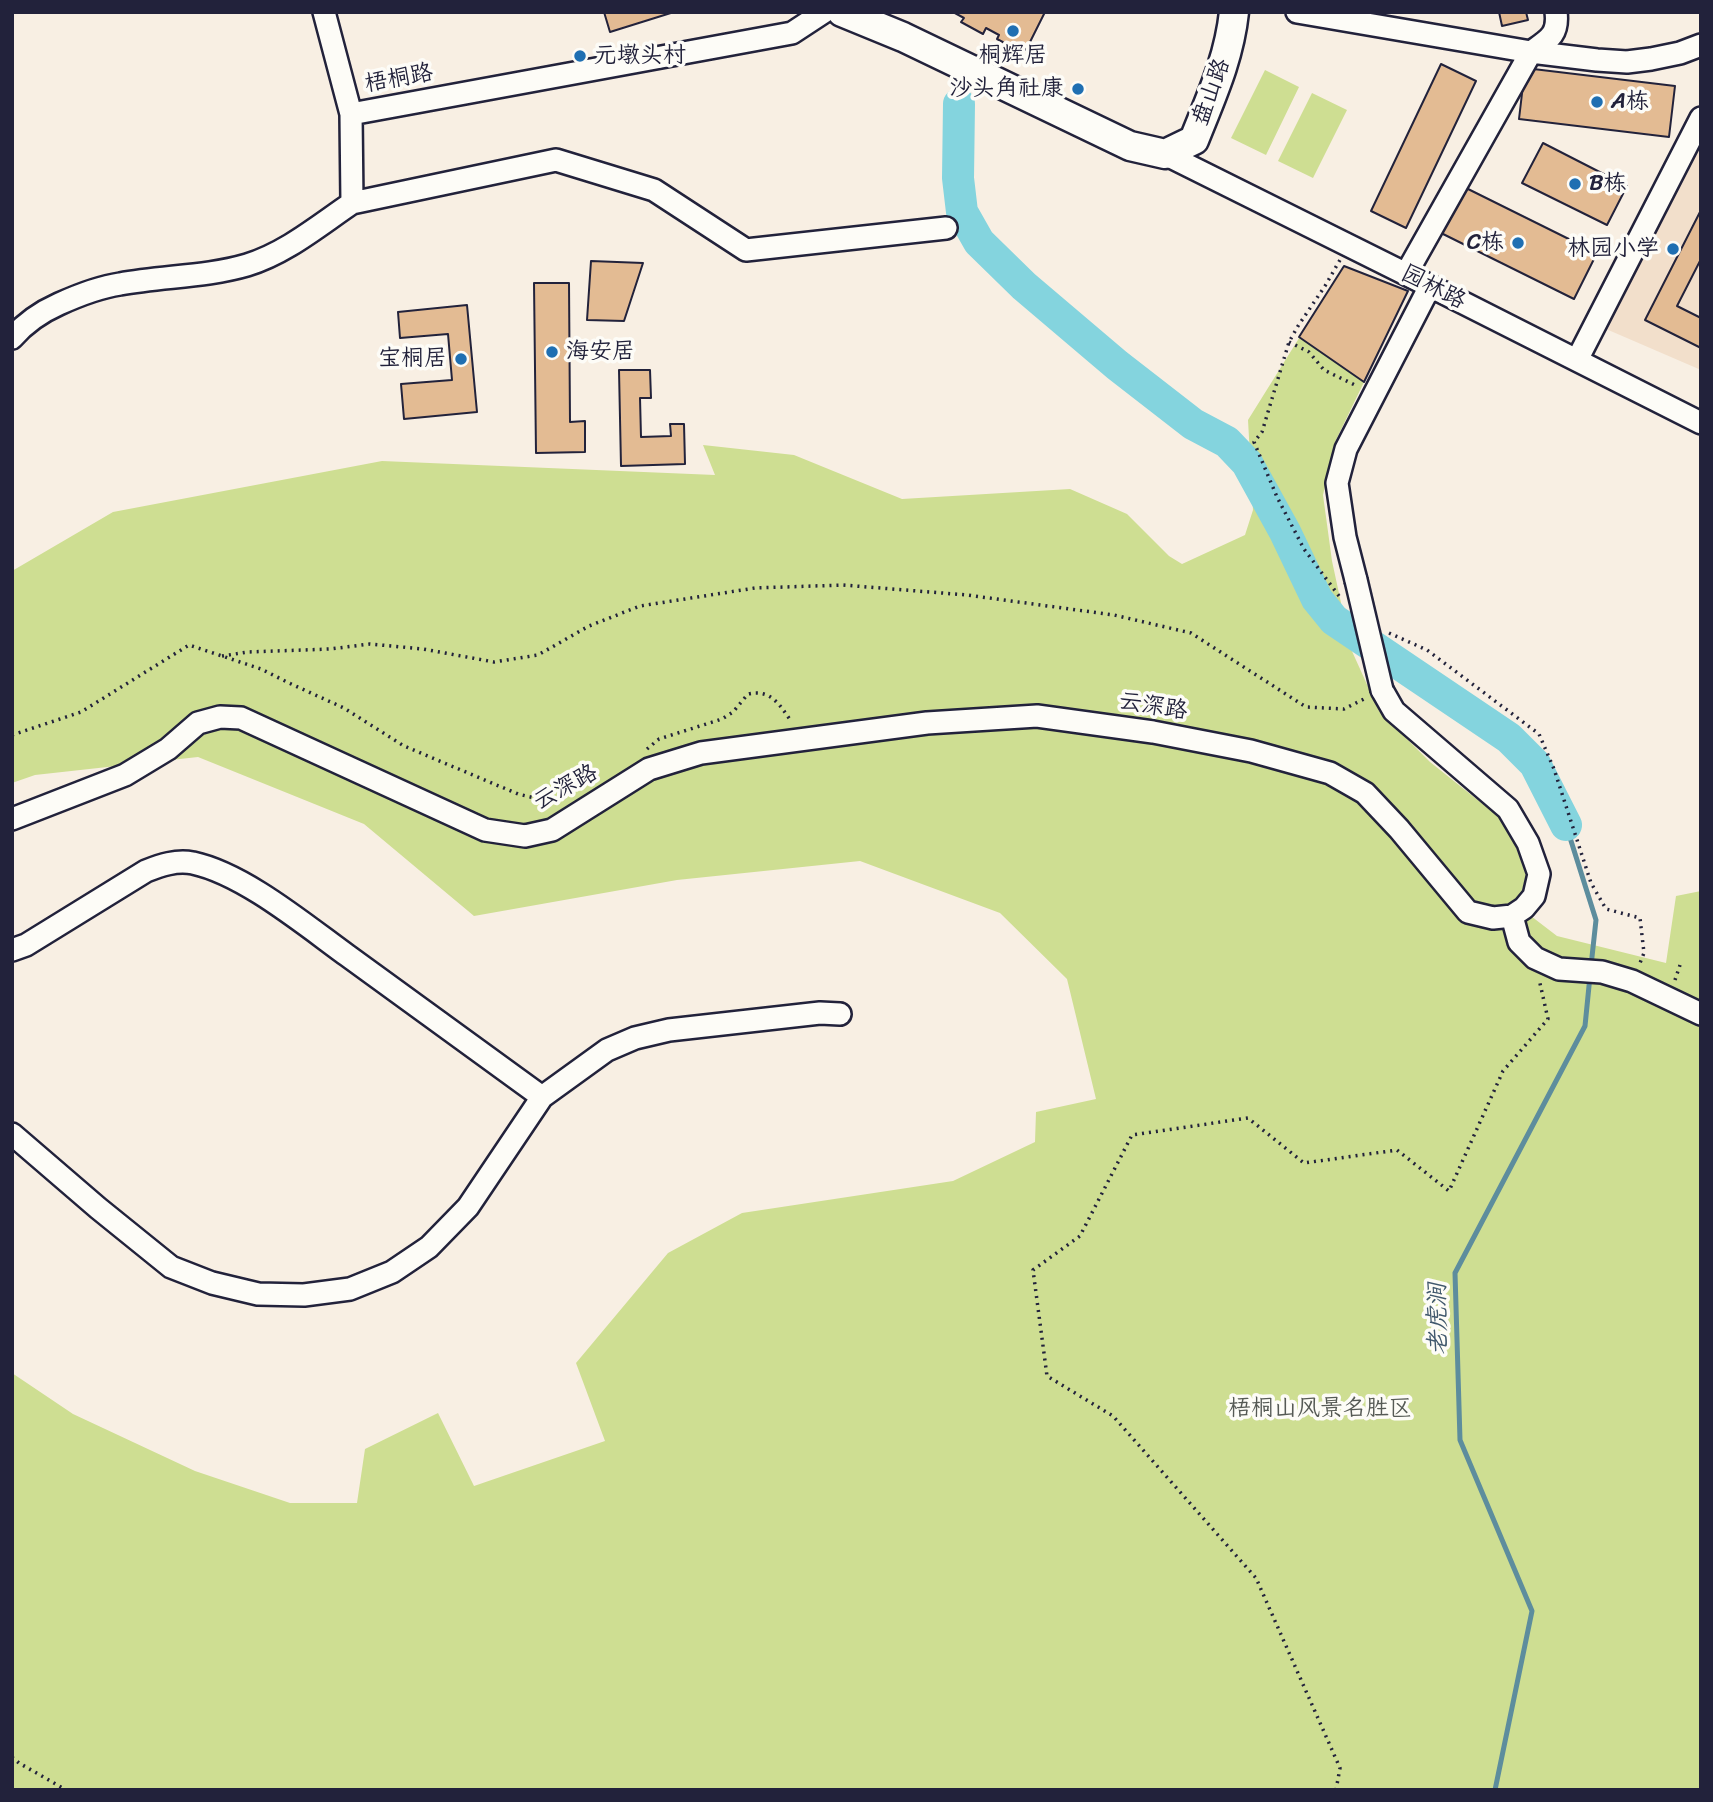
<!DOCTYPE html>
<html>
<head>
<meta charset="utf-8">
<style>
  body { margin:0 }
  #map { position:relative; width:1713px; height:1802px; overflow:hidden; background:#f8efe3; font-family:Sriracha,sans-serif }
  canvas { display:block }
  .frame { position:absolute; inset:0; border:14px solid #22223b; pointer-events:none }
</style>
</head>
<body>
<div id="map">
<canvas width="1713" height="1802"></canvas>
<div class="frame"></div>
</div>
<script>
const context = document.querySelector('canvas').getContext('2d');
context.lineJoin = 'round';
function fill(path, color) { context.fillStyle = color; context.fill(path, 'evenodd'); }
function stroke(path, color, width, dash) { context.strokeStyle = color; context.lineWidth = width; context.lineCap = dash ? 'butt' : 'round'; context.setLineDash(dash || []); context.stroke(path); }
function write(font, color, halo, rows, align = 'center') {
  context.font = font + ' Sriracha,"LXGW WenKai TC",sans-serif'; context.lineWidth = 7; context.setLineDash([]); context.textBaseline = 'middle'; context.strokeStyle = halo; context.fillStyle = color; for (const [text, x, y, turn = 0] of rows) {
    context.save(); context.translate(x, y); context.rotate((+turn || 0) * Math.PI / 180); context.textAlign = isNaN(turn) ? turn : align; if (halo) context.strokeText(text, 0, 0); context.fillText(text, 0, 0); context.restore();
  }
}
fill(new Path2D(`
  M1701,127V370L1606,329L1684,169Z`), '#f2dfcb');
fill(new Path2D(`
  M1265,70L1299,87L1266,155L1231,138Z
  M1312,93L1347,110L1313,178L1278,161Z
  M1344,266L1408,291L1335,442L1323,495L1332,561L1351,649L1379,711L1430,762L1499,817L1514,842L1526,875L1520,898L1527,913L1557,936L1666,963L1676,896L1701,891V1790H12V1373L73,1414L195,1471L290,1503H357L365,1449L438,1413L474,1486L605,1441L576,1363L668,1253L742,1213L953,1181L1035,1142L1036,1112L1096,1099L1067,979L1000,913L860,861L677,880L474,916L364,824L198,757L35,775L12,783V571L113,512L382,461L715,475L703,445L794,455L902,499L1070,489L1127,514L1169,556L1182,564L1245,535L1253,510L1248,420Z`), '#cede92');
stroke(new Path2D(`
  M1566,825L1596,920L1591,966
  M1495,1790L1532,1611L1460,1440L1455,1273L1585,1026L1590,976`), '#5d8d9d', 5);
stroke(new Path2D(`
  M959,104L958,178L962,212L979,242L1024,286L1117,365L1193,424L1227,442L1247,463L1285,532L1317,599L1334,620L1509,738L1535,764L1566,825`), '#84d4de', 32);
const building = new Path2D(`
  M604,12H674L610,32Z
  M953,12H1045L1026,50L1018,46L1016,49L997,39L999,35L986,28L983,34L961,22L964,18Z
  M1499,12H1526L1528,20L1502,26Z
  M1441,64L1476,81L1406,228L1371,211Z
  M1525,68L1675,86L1669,137L1519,119Z
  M1543,143L1627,186L1607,225L1522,183Z
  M1462,186L1597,253L1574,299L1439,232Z
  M1701,210V259L1677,306L1701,318V348L1645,320Z
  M591,261L643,263L624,321L587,320Z
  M1344,266L1408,291L1364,382L1299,337Z
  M534,283H569L570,422L585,421V452L536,453Z
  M467,305L477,412L404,419L401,384L452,380L448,334L400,338L398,312Z
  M619,370H650L651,398H640L641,437L671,436L670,424H684L685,464L621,466Z`);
fill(building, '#e3bb93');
stroke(building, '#22223b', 2);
const minor = new Path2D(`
  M324,12L351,114
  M1297,12L1531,52L1597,60L1627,62L1651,59L1680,53L1701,45
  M1165,154L1430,286L1701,423
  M352,203L556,160L654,190L746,250L946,228
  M1406,274L1531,52C1548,40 1559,35 1556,12
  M12,338C25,323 41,312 59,304C79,295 99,287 120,284C162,276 206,277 247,265C286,253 318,226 352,203L351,114L792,33L824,12
  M1577,360L1701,118
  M1356,580L1345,537L1337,483L1346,449L1430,286
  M12,819L125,775L168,749L198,723L220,717L241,718L485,830L525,836L552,830L649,769L701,753L927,723L1037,716L1153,732L1251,751L1330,773L1365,793L1399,829L1468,912L1493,918L1512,916L1524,908L1534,896L1539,874L1528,843L1508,809L1394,711L1382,690
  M1512,916L1519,942L1535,958L1559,969L1602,972L1632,981L1701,1014
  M12,950L26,945L146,871C161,865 176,860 193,863C244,874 305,925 348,956C413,1003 478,1050 542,1097
  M12,1134L98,1208L171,1267L212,1283L258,1294L304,1295L350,1289L392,1272L429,1247L468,1207L542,1097L607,1050L635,1038L669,1030L820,1013L840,1014`);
const major = new Path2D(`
  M842,12L903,37L1130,146L1165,154
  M1165,154L1194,140C1211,97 1229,59 1234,12`);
stroke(minor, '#22223b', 26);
stroke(major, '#22223b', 33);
stroke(new Path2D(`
  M1289,342L1309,352L1324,370L1357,386
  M1339,596L1304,549L1277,497L1254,442L1262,432L1289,342L1298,326L1325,286L1340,260
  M1389,633L1427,650L1539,734L1554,769L1591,883L1606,909L1640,918L1644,953L1640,963
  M222,656L248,652L330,649L370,644L423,649L494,662L538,655L589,626L640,606L755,588L843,585L967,595L1114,615L1191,633L1306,707L1344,709L1366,698
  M12,735L81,712L189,645L261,669L289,683L344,708L404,746L518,794L539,799L566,797
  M647,749L659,739L722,719L733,712L748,694C771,689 779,704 791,721
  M1675,980L1680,965
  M12,1757L19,1763L66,1790
  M1336,1790L1340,1768L1256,1578L1113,1416L1047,1376L1033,1270L1080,1236L1132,1135L1248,1118L1304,1163L1397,1150L1449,1191L1503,1071L1548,1019L1539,979`), '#22223b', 3.5, [2, 5]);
stroke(minor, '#fdfcf7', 21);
stroke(major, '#fdfcf7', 28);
const minorBridge = new Path2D(`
  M1356,580L1382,690`);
stroke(minorBridge, '#22223b', 26, []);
stroke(minorBridge, '#fdfcf7', 21);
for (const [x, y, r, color] of [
  [1013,31,7,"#1f6fb2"],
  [580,56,7,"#1f6fb2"],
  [1078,89,7,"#1f6fb2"],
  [1597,102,7,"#1f6fb2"],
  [1575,184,7,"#1f6fb2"],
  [1518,243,7,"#1f6fb2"],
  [1673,249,7,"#1f6fb2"],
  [552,352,7,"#1f6fb2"],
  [461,359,7,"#1f6fb2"]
]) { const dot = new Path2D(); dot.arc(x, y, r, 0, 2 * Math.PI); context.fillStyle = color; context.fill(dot); stroke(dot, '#fdfcf7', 2.5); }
write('23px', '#22223b', '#fdfcf7', [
  ["元墩头村",594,56],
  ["桐辉居",1013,56,"center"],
  ["沙头角社康",1064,89,"right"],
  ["A栋",1611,102],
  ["B栋",1589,184],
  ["C栋",1504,243,"right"],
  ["林园小学",1659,249,"right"],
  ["海安居",566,352],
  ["宝桐居",447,359,"right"]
], 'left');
write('23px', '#22223b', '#fdfcf7', [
  ["梧桐路",399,79,-10],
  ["盘山路",1212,92,-70],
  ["园林路",1433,288,27],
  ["云深路",1153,707,9],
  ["云深路",566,788,-29]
]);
write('23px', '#565a55', '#fdfcf7', [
  ["梧桐山风景名胜区",1320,1409]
]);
write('italic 24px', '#3f576c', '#fdfcf7', [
  ["老虎涧",1439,1319,-91]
]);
</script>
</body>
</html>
